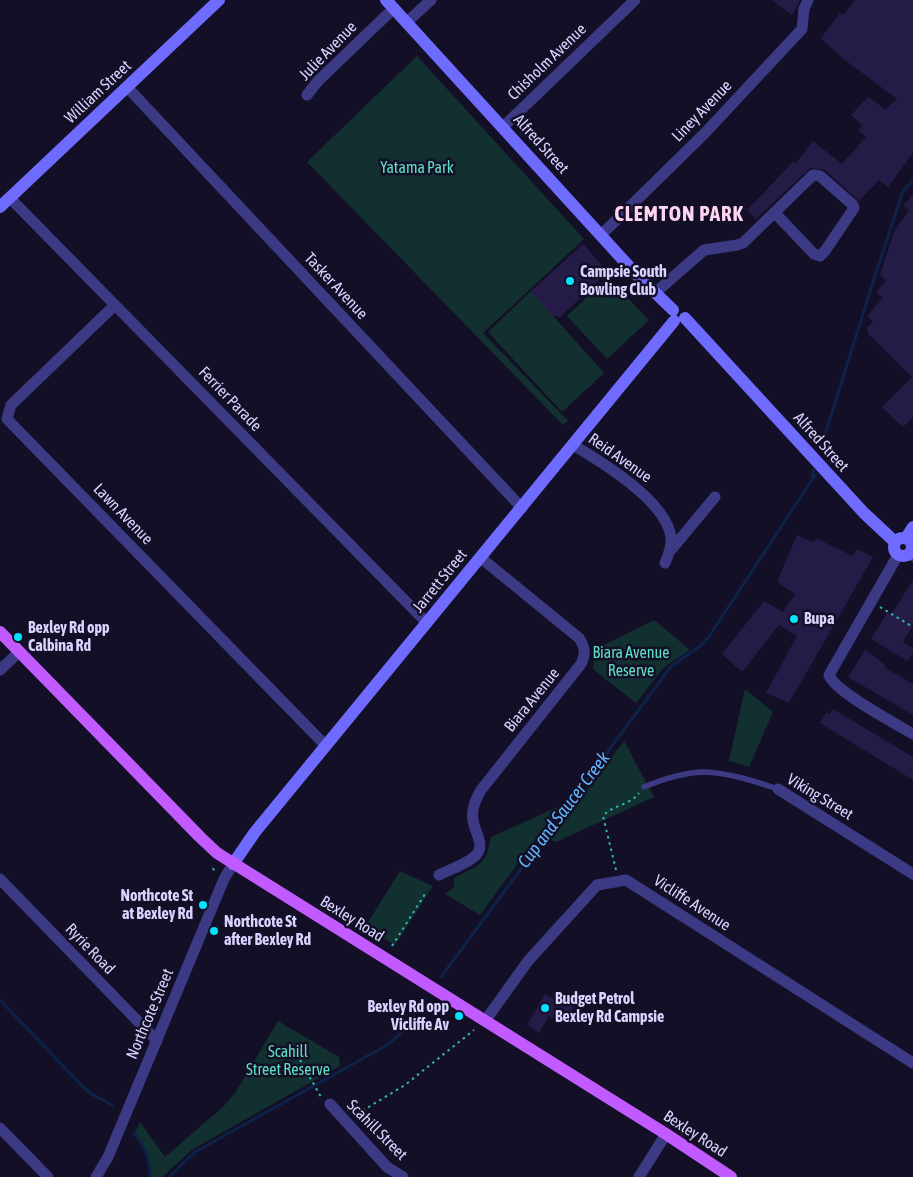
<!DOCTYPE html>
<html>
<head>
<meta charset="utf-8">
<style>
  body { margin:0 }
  canvas { display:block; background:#130f26 }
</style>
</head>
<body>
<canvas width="913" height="1177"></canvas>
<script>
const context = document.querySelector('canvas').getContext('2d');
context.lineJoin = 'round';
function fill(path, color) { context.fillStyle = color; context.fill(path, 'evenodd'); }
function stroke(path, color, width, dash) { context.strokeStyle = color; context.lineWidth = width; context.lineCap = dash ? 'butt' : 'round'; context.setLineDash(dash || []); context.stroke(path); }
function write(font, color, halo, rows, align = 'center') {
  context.font = font + ' "Asap Condensed",sans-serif'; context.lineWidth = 5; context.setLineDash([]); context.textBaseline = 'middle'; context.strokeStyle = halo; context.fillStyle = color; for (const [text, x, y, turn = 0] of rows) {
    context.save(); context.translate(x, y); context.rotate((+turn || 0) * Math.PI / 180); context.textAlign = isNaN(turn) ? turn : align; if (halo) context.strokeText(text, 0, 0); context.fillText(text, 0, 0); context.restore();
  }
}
fill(new Path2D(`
  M417,56L584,239L483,333L568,421L563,425L307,162Z
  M608,277L649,320L607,359L567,316Z
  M531,291L604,373L562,412L488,332Z
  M654,620L690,650L664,667L636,703L593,669L596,649Z
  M745,689L773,712L749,767L729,761Z
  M624,741L654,797L556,842L548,839Z
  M560,806L480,915L445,894L454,887V878C479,865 486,866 491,837Z
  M400,871L433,886L395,945L365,927Z
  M278,1021L339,1057L340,1066L193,1149L162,1177H151C151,1157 147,1148 135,1132L140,1122L165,1157L224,1106L235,1093Z`), '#12302f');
stroke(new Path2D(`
  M823,451V441L875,276L903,191L913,180
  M812,479L813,470
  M441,977L669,669C681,657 697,652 708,638L816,474
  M0,1000L84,1088L93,1095L112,1105
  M134,1133C145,1147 150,1159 150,1177
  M169,1177L195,1152L387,1045L400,1034L426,999`), '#0c2248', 3);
fill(new Path2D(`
  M772,0H800L792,15Z
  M855,0H913V153L888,187L879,180L859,201L825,170L810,168L756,219L747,210L794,161L796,163L813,141L842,164L866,137L858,130L863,126L851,115L868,97L885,109L897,99L841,57L821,38L840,13L843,15Z
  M913,194V417L903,427L882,407L912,377L868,334L867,327L873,322L867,316L883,298L876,292L886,281L880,275L894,232L909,210L903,206Z
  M583,244L608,272L559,318L556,315L554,318L531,291Z
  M797,535L812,542L817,539L853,556L857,549L873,557L789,703L766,693L797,636L779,625L742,672L722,654L764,601L783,612L795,594L777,582Z
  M913,580V625L903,642L913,648V653L907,661L871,639L887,613L891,615Z
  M865,650L886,665L884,667L913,684V715L848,677Z
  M833,709L913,757V780L820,723L826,713L830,714Z
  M545,994L564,1006L568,998L576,1003L566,1020L564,1018L561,1023L549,1016L539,1033L527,1025Z`), '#241b47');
stroke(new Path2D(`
  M880,607L913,627
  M213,868L215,873
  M616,870L603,816C612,805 631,805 639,793
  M392,946L425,894
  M300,1060L321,1097
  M357,1114L405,1085L474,1030`), '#2fb8b0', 2, [2.5, 4]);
stroke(new Path2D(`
  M644,787C661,780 682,773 701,772C727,772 754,781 778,789`), '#3d3a85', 5.5);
stroke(new Path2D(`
  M406,23L431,0
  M127,87L522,508
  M307,95L318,81L393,9
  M503,127L635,0
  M10,198L427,623
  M601,235L705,133L802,29L804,9L808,0
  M655,293L704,250L737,245L743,243L813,175L820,176L853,205L854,208L825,251L820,256L814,254L775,213
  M115,305L11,405L7,419L326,746
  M573,445C602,462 666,501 671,537C672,546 669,554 665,563
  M671,550L715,497
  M909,553L913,556
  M898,555L829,675C834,691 896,724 913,734
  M0,670L19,652
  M778,789L913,874
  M439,875C449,870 471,862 477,854C485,844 474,831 473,820C471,809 476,799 481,790L581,664C586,654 585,647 579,638L481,558
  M0,879L157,1041
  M485,1021L528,961L597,885L626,880L913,1063
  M330,1104L387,1167L403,1177
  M0,1128L48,1177
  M96,1177L108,1157L224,879L233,864
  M639,1177L666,1134`), '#3d3a85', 11);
stroke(new Path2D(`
  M386,0L636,274L673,310
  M0,207L219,0
  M685,318L864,513L895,542
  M894 547a9 9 0 1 1 18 0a9 9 0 1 1-18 0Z
  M906,538L913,527
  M233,864L255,832L674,321`), '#6f6bff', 12);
stroke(new Path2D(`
  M0,632L200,837L217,853L666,1134L731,1177`), '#c25bff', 12);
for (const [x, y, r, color] of [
  [570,281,5,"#00e5ff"],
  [794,619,5,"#00e5ff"],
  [18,637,5,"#00e5ff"],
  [203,905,5,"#00e5ff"],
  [214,931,5,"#00e5ff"],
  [545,1008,5,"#00e5ff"],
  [459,1016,5,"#00e5ff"]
]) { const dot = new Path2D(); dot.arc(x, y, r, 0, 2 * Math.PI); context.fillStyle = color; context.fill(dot); stroke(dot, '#130f26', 2); }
write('16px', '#d9d4ff', '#130f26', [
  ["Julie Avenue",328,51,-46],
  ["Chisholm Avenue",547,62,-44],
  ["William Street",98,92,-43],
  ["Liney Avenue",702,111,-46],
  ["Alfred Street",541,144,48],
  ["Tasker Avenue",336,286,47],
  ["Ferrier Parade",230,399,46],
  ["Alfred Street",821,442,48],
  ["Reid Avenue",620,458,35],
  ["Lawn Avenue",123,514,46],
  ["Jarrett Street",440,581,-51],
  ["Biara Avenue",532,700,-51],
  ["Viking Street",820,797,31],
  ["Vicliffe Avenue",692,903,33],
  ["Bexley Road",352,919,32],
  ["Ryrie Road",90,949,46],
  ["Northcote Street",150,1014,-67],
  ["Scahill Street",377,1130,45],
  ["Bexley Road",695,1134,33]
]);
write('16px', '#5fe0c0', '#130f26', [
  ["Yatama Park",417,168],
  ["Biara Avenue",631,653],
  ["Reserve",631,671],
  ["Scahill",288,1052],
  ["Street Reserve",288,1070]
]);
write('bold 16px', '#d9d4ff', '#130f26', [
  ["Campsie South",580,272],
  ["Bowling Club",580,290],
  ["Bupa",804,619],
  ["Bexley Rd opp",28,628],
  ["Calbina Rd",28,646],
  ["Northcote St",193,896,"right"],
  ["at Bexley Rd",193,914,"right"],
  ["Northcote St",224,922],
  ["after Bexley Rd",224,940],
  ["Budget Petrol",555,999],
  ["Bexley Rd Campsie",555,1017],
  ["Bexley Rd opp",449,1007,"right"],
  ["Vicliffe Av",449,1025,"right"]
], 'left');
write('italic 18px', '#62b6ff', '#130f26', [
  ["Cup and Saucer Creek",564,810,-53]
]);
context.letterSpacing = '1px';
write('bold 21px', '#ffd6f0', '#130f26', [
  ["CLEMTON PARK",679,214]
]);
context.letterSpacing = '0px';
</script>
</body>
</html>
